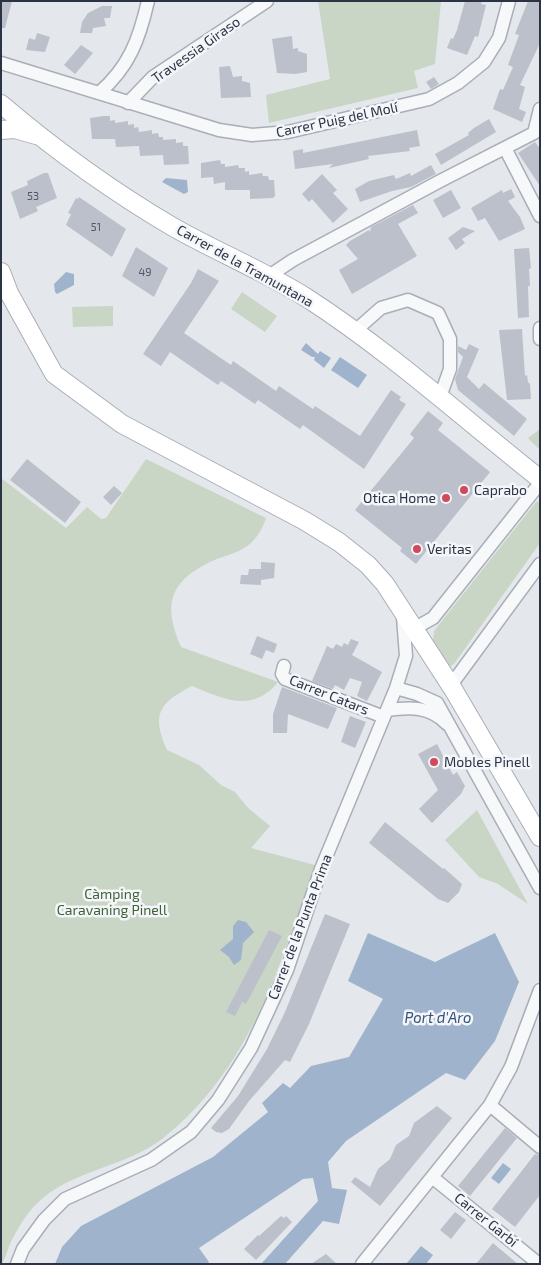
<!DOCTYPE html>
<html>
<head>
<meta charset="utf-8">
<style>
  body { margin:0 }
  #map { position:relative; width:541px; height:1265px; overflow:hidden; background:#e4e7ec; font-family:"Exo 2",sans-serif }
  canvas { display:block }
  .frame { position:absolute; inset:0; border:2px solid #2b3445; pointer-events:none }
</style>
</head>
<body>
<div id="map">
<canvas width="541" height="1265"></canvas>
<div class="frame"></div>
</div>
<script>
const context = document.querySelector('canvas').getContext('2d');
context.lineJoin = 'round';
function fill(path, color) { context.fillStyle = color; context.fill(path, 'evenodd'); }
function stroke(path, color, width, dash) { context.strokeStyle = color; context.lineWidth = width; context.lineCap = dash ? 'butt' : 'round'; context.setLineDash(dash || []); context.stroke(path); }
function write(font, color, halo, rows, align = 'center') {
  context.font = font + ' "Exo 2",sans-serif'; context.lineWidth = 5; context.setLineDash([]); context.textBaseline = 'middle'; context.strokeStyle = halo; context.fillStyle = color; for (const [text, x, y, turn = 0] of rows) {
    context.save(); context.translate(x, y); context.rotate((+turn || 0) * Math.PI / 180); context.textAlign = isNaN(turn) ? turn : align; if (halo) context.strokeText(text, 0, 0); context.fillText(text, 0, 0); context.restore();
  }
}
fill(new Path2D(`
  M318,1H441L435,64L414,71L418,88L269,123L266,95L330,79Z
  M242,292L277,316L265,332L231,309Z
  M113,306V326L73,327L72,307Z
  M540,429V450L528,438Z
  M146,459L266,518C262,530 255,542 244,548C233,555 219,557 208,563C167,584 164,607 181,647L278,682C252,714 224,699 192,686C159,703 151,714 167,750L199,765L221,785L235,792L248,808L270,826L251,848L315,865C280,966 250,1070 162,1139C127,1166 78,1169 43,1198C29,1209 18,1227 10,1244C7,1250 6,1259 1,1264V478L66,528L87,507L101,519L106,518Z
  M540,501V543L454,664L448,667L433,641L434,631L536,502Z
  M477,810L528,904L498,884L479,877L445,840Z`), '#c9d6c5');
fill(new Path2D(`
  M166,178L187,180L188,192L184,194L162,182Z
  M66,272L74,274V285L57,294L55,292L54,284Z
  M306,343L318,354L320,351L331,358L324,368L314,360L315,357H312L301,350Z
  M340,357L367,375L358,388L331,370Z
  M238,920L246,922L254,932L243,943L241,960L234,965L229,957L220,950L233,939V926Z
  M368,933L435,962L495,933L519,982L495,1041L465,1080L446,1073L346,1141L328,1162L332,1188L347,1190L339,1224L323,1221L285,1264H261L318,1201L313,1178L303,1179L199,1248L209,1262L207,1264H55L62,1247L81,1226L213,1157L268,1112L262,1103L283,1083L290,1088L311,1066L349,1057L383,999L348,981Z
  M503,1163L511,1169L499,1184L491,1178Z
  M421,1246L433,1255L426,1264H406Z`), '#9fb4cc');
fill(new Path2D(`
  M1,1H12L5,28H1Z
  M465,1H482L481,4L486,5L478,37L475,36L467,55L447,48L451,38L453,39L457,30Z
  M528,1H540V43L520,85L525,87L519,109L526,112L522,122L493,109L500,89L503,90L513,67L508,65L519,35L515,34Z
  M102,6H112L110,18H104L106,26L93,28L92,33H80L82,22L88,13Z
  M37,33L50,37L45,52L26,50L29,38L35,40Z
  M292,36L293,49L298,48V51L307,54V72L295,74L277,73L272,39Z
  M81,45L93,53L75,74L64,65Z
  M230,66L233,77L242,76V81L250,83L251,97L221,98L219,67Z
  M434,77L439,84L431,89L426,82Z
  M104,116H110V121L115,120V123L128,121V125L134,124V128L138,127L139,132L152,130V134L158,133L159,137H163V140L176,139V143L183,142V146H188L189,164L164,165L163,155L140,156L139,146L116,147L115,139H92L90,118Z
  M489,119L496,132L441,165L435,154L469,135L468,133L474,128Z
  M417,130L420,146L409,148L410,151L368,156L369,159L329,168L333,164L295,169L293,151L303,149V153Z
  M535,142L540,149V186L518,153Z
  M220,160L221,164H225V167L238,165L239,168H245V172L249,171V175L262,173L263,176H268L269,180H274L275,196L273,198L250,199V190H225V182L214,184L213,177L201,178V163Z
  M431,165L436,174L411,187L392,191L360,202L355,189L369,181L394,175L396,179L410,173L411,176Z
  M44,173H48L57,198L36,207L38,211L20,219L11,192L28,185L27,181Z
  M322,174L337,190L333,193L348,209L333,223L312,199L309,202L302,194Z
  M511,189L515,197L508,201L520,217L525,229L499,241L485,218L478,221L471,208L502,190L503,193Z
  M451,190L461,208L443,218L433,200Z
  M79,197L126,229L112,257L66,225L71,214L68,213L76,198L78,199Z
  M413,205L418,213L398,224L417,256L352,294L339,270L358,259L346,245L350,241L369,230L370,232L371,227Z
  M463,227L475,231L462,239L465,243L456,250L448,238Z
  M136,247L168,268L154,297L122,276Z
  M529,248L531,268L529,269L530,286H528L529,317L518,318L514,249Z
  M198,269L219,281L184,333L231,365L233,361L276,391L279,386L313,409L315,406L360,436L391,390L401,397L399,400L406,404L364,469L303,425L300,429L258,400L255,404L221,381L218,385L170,352L161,366L143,354L191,283Z
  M522,329L525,376L527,375L528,382L530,384L531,399L507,400L499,330Z
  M469,344L479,349L467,377L479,389L484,383L527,419L514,436L458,390L455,379L463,357L458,352V346L466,350Z
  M428,411L443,423L438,430L490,472L416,564L400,551L402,548L355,510L414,438L410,434Z
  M27,459L81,502L65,523L10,480Z
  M114,486L122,493L111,505L103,497Z
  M261,562L275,563L274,578L261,580V585L240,584L241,575H248L249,569H261Z
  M257,636L277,644L274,653L266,650L262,659L250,654Z
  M351,639L359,642L352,655L382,672L367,701L357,696L362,682L350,678L344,690L335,685L333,689L312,681L327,646L333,649L336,644L342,647L344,643L348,645Z
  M282,687L337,708L328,729L288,714L287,733H273V714Z
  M350,716L366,722L355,748L341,742Z
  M437,744L453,775L457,772L465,786L461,794L432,823L419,809L438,790L418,754Z
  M385,822L443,869L444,868L462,884L459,892L448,903L438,899L369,843Z
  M325,914L350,924L309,1024L290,1062L285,1060L249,1101L229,1129L222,1133L216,1132L211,1128L238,1096L267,1049L285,1012Z
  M269,930L282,936L246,1004L242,1002L235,1016L226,1012Z
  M437,1106L452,1118L380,1206L351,1182L355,1177L370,1187L378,1169L390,1159L396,1145L409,1136L414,1123Z
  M505,1128L517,1138L470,1196L458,1186Z
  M535,1154L540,1155V1195L515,1227L492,1209Z
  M455,1212L466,1220L451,1239L440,1230Z
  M281,1216L284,1218L286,1216L292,1222L256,1260L244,1249L258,1235L259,1236Z
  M493,1243L518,1264H476Z
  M326,1254L337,1264H311Z`), '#bbc0ca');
const street = new Path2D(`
  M1,63L219,130L252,135L288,132L429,99L458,83L484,62L499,38L509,1
  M99,93C129,67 139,40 148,1
  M128,103L153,77L267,1
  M505,148L540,216
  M269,276L293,260L442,180L534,133L540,109
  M540,328V339
  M355,331L381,308L408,300L438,313L450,339V369L440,397
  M415,628L433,618L540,483
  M284,666L282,674L285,679L384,717
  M451,685L540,564
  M396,688L417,694L437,703L540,888
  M387,710C410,707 430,706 447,724
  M490,1105L540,1147
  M432,1177L539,1264
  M17,1264L23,1249L44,1220L65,1199L151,1160L191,1132L218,1100L251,1048L287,970L321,869L396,688L406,656L403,617
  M362,1264L490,1105L511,1067L540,990`);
const secondary = new Path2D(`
  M1,104C55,150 112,191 173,227C217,252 264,271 307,298C389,351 463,418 540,479
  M1,130L15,129L36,135
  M1,272L9,293L54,374L122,424L305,521L339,542L368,565L385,584L453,689L540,837`);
stroke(street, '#a9aeb7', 15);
stroke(secondary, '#a9aeb7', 20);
stroke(street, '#f7f8fa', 12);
stroke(secondary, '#fff', 18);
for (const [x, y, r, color] of [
  [464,490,5,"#d1495b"],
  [446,498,5,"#d1495b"],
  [417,549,5,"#d1495b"],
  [434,762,5,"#d1495b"]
]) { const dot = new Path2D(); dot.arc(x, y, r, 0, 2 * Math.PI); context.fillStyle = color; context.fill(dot); stroke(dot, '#f4f6f9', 2); }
write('11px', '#4f5766', null, [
  ["53",33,196],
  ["51",96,227],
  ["49",145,272]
]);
write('14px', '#2b3445', '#f4f6f9', [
  ["Travessia Giraso",196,50,-35],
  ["Carrer Puig del Molí",337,120,-12],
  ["Carrer de la Tramuntana",245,266,29],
  ["Carrer Catars",329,695,22],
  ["Carrer de la Punta Prima",300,927,-69],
  ["Carrer Garbí",486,1220,39]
]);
write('14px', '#2b3445', '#f4f6f9', [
  ["Caprabo",474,490],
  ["Otica Home",436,498,"right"],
  ["Veritas",427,549],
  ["Mobles Pinell",444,762]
], 'left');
write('14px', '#3f6138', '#f4f6f9', [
  ["Càmping",112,894],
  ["Caravaning Pinell",112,910]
]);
write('italic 15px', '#34527a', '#f4f6f9', [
  ["Port d'Aro",438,1018]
]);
</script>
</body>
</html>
